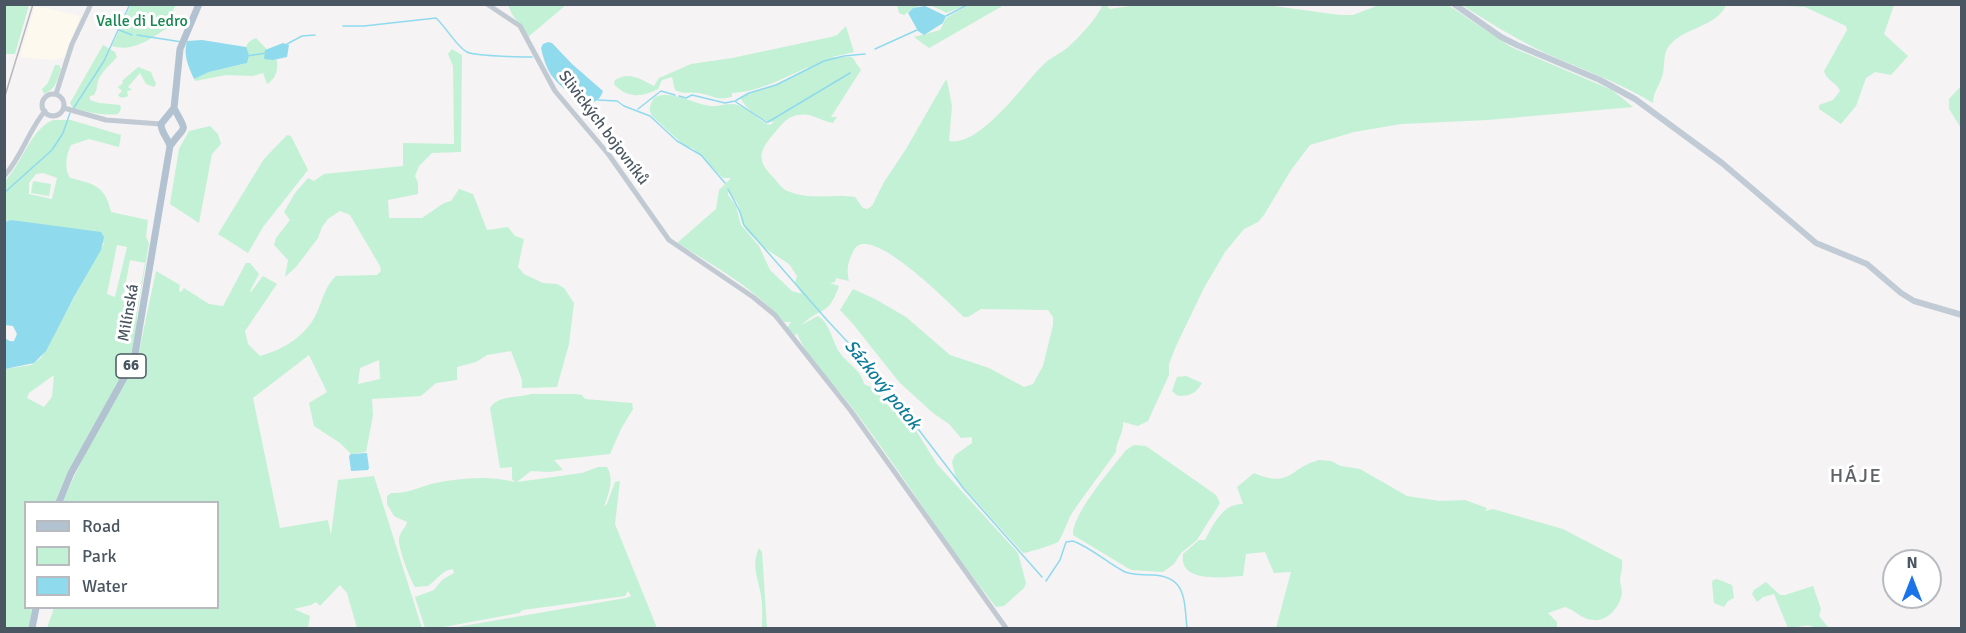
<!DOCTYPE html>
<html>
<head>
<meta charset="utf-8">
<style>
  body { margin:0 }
  #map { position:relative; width:1966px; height:633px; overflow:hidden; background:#f5f3f3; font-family:Signika,sans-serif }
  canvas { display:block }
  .frame { position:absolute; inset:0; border:6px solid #4a5661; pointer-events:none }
  .legend { position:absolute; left:24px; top:501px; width:195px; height:108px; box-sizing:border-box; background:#fff; border:2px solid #b7bbc0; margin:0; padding:8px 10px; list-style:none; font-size:18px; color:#4a5661 }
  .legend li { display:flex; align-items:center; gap:12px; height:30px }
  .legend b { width:30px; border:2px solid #b7bbc0 }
  .north { position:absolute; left:1882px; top:549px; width:60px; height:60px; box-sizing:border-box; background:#fff; border:2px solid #b7bbc0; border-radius:50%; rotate:0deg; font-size:16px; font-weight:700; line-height:24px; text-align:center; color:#4a5661 }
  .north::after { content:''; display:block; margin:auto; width:21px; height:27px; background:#1a73e8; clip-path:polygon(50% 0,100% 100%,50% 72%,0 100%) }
</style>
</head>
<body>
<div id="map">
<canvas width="1966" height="633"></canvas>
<div class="frame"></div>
<ul class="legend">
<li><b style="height:8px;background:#b3c2d1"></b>Road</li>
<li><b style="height:16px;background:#c3f1d5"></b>Park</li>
<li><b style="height:16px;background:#90daee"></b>Water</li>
</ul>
<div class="north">N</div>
</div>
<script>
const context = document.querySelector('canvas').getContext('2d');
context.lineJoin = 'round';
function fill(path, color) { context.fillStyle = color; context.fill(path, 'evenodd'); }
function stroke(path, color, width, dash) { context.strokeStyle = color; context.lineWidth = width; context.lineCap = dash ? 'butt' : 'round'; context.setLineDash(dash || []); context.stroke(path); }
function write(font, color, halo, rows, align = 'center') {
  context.font = font + ' Signika,sans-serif'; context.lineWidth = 6; context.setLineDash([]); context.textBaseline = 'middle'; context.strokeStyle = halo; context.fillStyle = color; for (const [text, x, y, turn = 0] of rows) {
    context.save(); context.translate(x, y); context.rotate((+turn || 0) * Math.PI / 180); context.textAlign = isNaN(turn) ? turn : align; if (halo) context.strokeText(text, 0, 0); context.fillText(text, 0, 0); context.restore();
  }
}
fill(new Path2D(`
  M35,6L81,16L64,57L52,60L20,57Z`), '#fdf9ef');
fill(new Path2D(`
  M1143,4L1266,5L1340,15H1353L1374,7L1377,5H1448L1511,47L1612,90L1633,107L1488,120L1401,124L1354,132L1310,145L1291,170L1264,215L1258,222L1244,229L1225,252L1204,288L1176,346L1169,364V375L1148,421L1138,426L1123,422C1124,433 1116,441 1116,452C1102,472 1086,492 1072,513C1067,521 1064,534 1058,542C1056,544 1027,553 1023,553L956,479L952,462L955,455L972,443V437L961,438L949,424L933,413L899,382L853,324L840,310L853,289L875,299L906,317L950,355L989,368L1024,387L1033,384L1043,366L1053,325V317L1048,310L981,309L968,317H964C950,304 869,221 854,250C848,261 846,269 849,281L836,278L835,282L830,283L839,286C828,317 822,306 801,325L818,316C830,323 832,341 840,353C847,363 862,371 864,384L873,388L892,410L907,420L915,429L937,464L1018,553L1026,583L1024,588L1004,606L996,607C945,544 903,474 854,410C838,388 806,358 797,333L795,336L787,328L791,322H784C755,289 715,266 677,243L716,209L719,190L731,178H723L693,148L685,146L652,116C648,109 650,105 654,98C670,88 692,104 710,106C720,107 728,102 738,105C751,109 758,121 770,125L774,122C762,123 744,107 740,97L784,81L811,66C784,77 763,91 732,93V97C713,101 714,95 698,93C689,91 684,95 675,90L672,77L662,80L658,89C643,97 627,99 614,84L615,80C630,71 640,79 654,86L659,78L691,64L732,58L831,37L837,35L846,26L854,52L832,57H852L861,70L831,117H837L833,123C821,121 811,112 798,115C788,116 782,124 776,131C761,149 754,158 773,177C778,183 783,190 790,192C810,200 834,194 855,197L863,208L867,209L872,206L884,182L906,149L945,81L947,80L952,106L949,141C981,147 1023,84 1044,64C1051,57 1060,54 1067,48C1076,41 1100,15 1102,5H1106L1110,9ZM728,192L738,204L742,223L747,231L763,247L789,264L797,276L795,283L802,294L792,291L770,270L759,246L741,225L736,206L728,195Z
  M4,5H29L15,54H5Z
  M131,5H176L173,10L179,20C159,32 137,54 112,46Z
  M508,5H566L528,37C521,25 512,17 508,5Z
  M897,5H967L946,13C928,2 919,3 904,15L899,13Z
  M969,5H1004L931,47L929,48L914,37L940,30L946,18Z
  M1462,5H1726C1717,28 1680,27 1667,49C1663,57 1665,68 1662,77C1659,86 1653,93 1653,103C1618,81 1580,69 1543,52C1515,38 1488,22 1462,5Z
  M1770,5H1894L1884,34L1908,56L1891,75L1875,72L1866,78L1856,106L1841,124L1819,109V105L1833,100L1840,91C1837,82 1826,81 1824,71L1847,30L1846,26L1805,7Z
  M256,38L277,60C278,70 276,79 267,84L263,73L253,76L226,75L195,81L194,79L209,72L247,63C245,51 243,43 256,38Z
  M103,45L115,52L117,57C111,64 101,72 98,81C97,86 97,90 94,95L90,96V100L99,103L120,105L121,109L118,114C102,116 88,112 73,108L70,103Z
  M452,49L462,55L461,152L432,153L419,166L415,176L418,183V194L388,200L389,218H422L444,203L451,201L459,189L473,194L487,230L508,227L515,236L524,239L518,267L524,274L543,283L557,284L564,288L574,303L569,344L557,387L522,388V380L511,351L487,355L476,362L457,367V380L436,383L421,396L372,399L373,415L366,452L351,454L340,443L314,426L309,403L327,392L309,355L253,398L280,528L328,520L331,535L338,480L374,476L422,628H357L347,593L340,585L320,606L316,602L311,605L294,609L310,616L308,628H47L54,608H218V502H62L86,452L137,361L156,271L180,285L179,291L181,292L184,288L209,304L223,306L246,263H250L259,274L250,291L251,292L263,276L277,284L245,331L248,344L260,356C285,349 308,335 318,310C323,298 326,285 336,276L377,275L381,271L380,266L350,215L340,211L328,219L322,227L318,238L296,267L285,277L288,260L274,245L276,238L290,220L284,212L295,193L308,178L314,181L324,174L403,166V143L454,144L453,66L448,54ZM379,360L380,379L358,384L360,368Z
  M55,65H59L61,69C57,81 56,89 44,94L42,89L48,83Z
  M138,67L151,72L156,84L154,87L146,84L140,73L128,87L132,90L127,91L128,96C124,98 121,99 118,95L122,91L118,87L123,83L122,81Z
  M1961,86V128L1949,109V99Z
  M53,120H71L121,135L119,147L89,139L71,145C66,155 64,168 70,178C95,184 105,186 111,212L148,220L146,237L149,243L137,315V330L131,359L68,471L55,502H26V608H32L29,628H5L4,474L6,464H5V369L31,365L41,358L104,243L11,220L5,222V181C22,163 31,129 53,120ZM43,173L57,178L52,199L29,194V183L36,174ZM117,245L127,247L115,297L107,294ZM130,260L145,263L138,301L123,298ZM54,375L52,397L44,407L27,398L29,393Z
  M210,126L218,134L221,144L212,154L199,223L170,204L179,149L189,131Z
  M287,135L291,136L308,170L263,227L248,253L218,234L264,159Z
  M33,181L51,184L49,196L31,193Z
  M1186,376L1202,383C1196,393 1191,396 1178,396L1172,391L1177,377Z
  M531,394H575L582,395L585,399L632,403L633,409L621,429L610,454L554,460L563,470L550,472L531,471L517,482L582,473L598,467H607C615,480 608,495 604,507L607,504L615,482L620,481L615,524L657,628H451L626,598L631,596L628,591L625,596L523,610L519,613L444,627L425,628L415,597L434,590L442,580L454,573L453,569C442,570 437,580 428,586L415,587C410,579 398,548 399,539C400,531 406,528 407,522L394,516L387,504V496L391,493C406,494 417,488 431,484C458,478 488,475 515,482L512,479V467L500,468L490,408C498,395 517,398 531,394Z
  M1134,445L1146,446L1216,495L1220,503L1197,540L1181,553L1174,564L1163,572L1131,570L1073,535C1072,514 1112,468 1126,450Z
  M1319,460L1331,461L1341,466L1360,469L1407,496L1440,501L1465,500L1487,508L1485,511L1493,509L1563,529L1622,560C1623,567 1621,572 1620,579C1620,584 1622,588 1622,593C1620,607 1608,621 1594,620C1582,620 1575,610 1565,607L1548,613L1557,622V628H1276L1291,572L1274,573L1265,552L1246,554L1243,576C1226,577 1178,584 1183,554L1199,540H1205C1213,525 1223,503 1243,504L1237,487L1254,473C1291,489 1289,468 1319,460Z
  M759,548L762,552L767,628H762C762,618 763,605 761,595C758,577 751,566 759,548Z
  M1717,579L1732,585L1734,598L1728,601L1724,607L1714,603L1712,583L1713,580Z
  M1766,582L1780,595H1785L1813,586L1821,609L1819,616L1829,628H1812V626C1804,624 1797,628 1788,628L1774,594L1763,597L1757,602L1752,594L1754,590Z`), '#c3f1d5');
fill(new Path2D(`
  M925,6L946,16L943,23L924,35L918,31L908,13L913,8Z
  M202,40L246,47L249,55L247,63L209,72L194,79C188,66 183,55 187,41Z
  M548,42L552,43L572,64L603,91C594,119 561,88 551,75C546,67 543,57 541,48L543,44Z
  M283,43L289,45L287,57L273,60L264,59L265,50Z
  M11,220L101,232L104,237L101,250L74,297L46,351L34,363L5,369V337C6,340 11,342 14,341L17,334L13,326L5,325V222Z
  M367,453L369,468L368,470L351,471L349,456L351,454Z`), '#90daee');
stroke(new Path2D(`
  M946,16L969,4
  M343,26H364L436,18C445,26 458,48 467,52C474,56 521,57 532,57
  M119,30L132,35
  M137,35L182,42
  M287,44L302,36L315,35
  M875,49L917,30
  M247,56L266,53
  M679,96L686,98L692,95L725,103L735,101L749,93L776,85L824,61L844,56L865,54
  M598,100L617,101L624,106L650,116L677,141L701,155L725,183
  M736,102L766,122H768L850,73
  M73,109L104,61L130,4
  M638,109L661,91L675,95
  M728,189L740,212L744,225L827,320L870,366L964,489L1042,577
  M4,193L52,150L63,133L70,113
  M1046,581L1060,560L1066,542L1073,541C1092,548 1107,563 1125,572C1133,575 1143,575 1152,575C1187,576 1184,601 1187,628`), '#90daee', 1.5);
stroke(new Path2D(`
  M487,4L520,26L555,91L609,155L669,240L753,297L775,315L851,411L1006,628
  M56,94L72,44L91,4
  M42 105a11 11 0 1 1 22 0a11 11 0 1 1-22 0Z
  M64,108L106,120L161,124
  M4,176C22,157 28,131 45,111`), '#c1cad2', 5);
stroke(new Path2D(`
  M1454,4L1501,37L1517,45L1600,80L1635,99L1722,163L1816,243L1867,264L1901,293L1914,301L1962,315`), '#c1cbd6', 6);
stroke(new Path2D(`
  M170,146C186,123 188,135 174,108
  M59,502L71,473L134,360L170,146C168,138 161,133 161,124L174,108L180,49L199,4
  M32,628L36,608`), '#b3c2d1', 7);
stroke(new Path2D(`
  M4,99L33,4`), '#b5b8bd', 1.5);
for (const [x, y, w] of [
  [131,366,30]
]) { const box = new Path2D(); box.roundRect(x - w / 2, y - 12, w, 24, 4.5); context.fillStyle = '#fff'; context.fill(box); stroke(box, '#4a5661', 1.5); }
write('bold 15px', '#4a5661', null, [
  ["66",131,366]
]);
write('16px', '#17864f', '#fff', [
  ["Valle di Ledro",142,22]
]);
write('16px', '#4a5661', '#fff', [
  ["Slivických bojovníků",603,128,53],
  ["Milínská",129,313,-80]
]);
write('italic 18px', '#0c7c9b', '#fff', [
  ["Sázkový potok",882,385,51]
]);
context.letterSpacing = '1.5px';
write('20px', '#5f6368', '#fff', [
  ["HÁJE",1856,477]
]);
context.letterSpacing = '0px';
</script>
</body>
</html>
